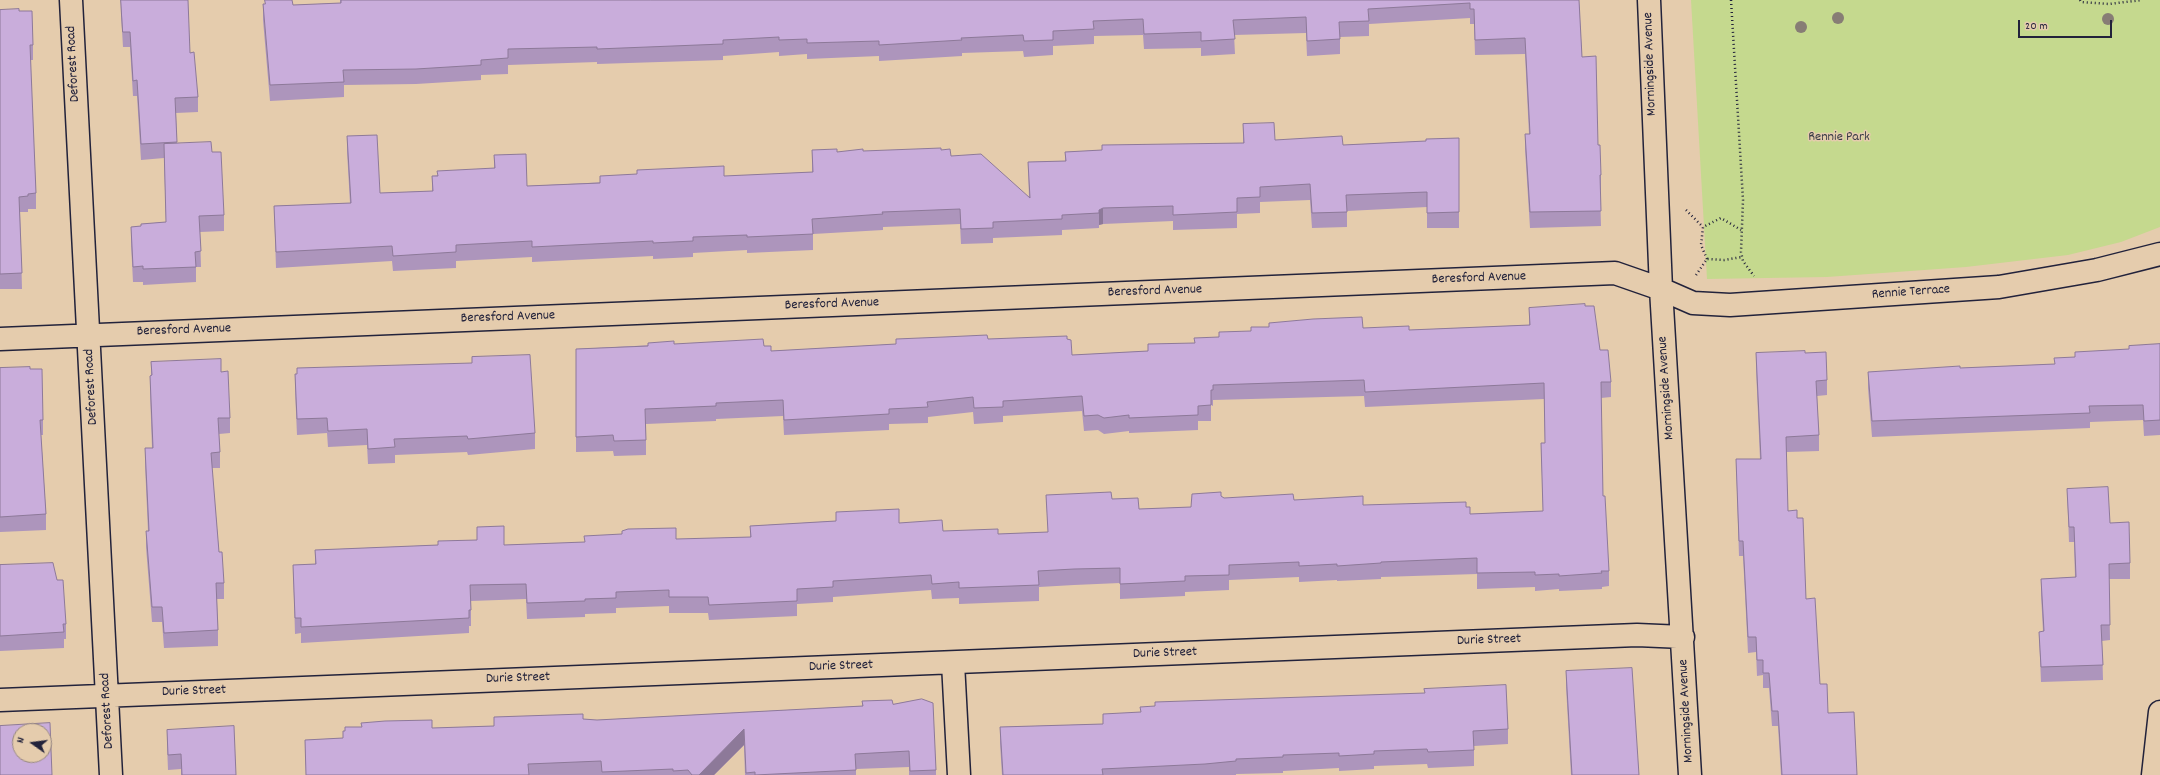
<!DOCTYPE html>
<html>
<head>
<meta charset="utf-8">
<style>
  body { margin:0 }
  #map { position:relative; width:2160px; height:775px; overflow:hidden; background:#e5ccad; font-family:Dekko,sans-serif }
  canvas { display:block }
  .north { position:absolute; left:12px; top:723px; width:40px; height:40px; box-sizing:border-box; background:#e5ccad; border:1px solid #97887f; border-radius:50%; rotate:284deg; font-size:11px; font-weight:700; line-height:16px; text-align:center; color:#22223b }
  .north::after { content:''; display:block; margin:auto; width:14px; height:18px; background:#22223b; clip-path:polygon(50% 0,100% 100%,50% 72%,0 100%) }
  .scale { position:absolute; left:2018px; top:20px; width:94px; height:18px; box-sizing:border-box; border:2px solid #22223b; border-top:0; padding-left:5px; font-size:12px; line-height:14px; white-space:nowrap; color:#22223b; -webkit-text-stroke:3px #e5ccad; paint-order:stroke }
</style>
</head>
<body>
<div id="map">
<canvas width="2160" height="775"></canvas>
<div class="north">N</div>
<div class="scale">20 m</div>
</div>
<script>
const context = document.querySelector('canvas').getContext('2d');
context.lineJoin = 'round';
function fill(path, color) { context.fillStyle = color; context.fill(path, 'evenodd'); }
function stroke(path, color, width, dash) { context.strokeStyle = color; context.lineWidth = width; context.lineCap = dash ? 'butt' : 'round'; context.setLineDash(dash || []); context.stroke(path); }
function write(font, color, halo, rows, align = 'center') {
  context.font = font + ' Dekko,sans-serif'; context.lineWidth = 3; context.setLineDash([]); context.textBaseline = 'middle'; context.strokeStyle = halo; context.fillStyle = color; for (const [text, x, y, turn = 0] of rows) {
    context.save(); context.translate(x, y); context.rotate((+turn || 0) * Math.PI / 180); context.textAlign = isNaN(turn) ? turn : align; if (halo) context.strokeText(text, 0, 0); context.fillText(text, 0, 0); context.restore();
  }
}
fill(new Path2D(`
  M1691,0H2160V227L2121,242L2068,255L1966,267L1827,277L1707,279Z`), '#c5d98e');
const minor = new Path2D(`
  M71,0L111,775
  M1649,0L1661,289L1690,775
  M0,339L1615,273L1661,289L1693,303L1730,305L1999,287L2097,270L2160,254
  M953,663L959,775
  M0,700L1637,635L1683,637
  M2153,775L2160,712`);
stroke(minor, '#22223b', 25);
stroke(new Path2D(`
  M1731,0L1743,200L1741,252L1743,261L1754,276
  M2080,0L2081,2L2109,4L2142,0
  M1686,210L1703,227
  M1707,259L1701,245L1703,227L1721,218L1741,230
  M1696,275L1707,259L1724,260L1742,257`), '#22223b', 2.5, [1, 3]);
stroke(minor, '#e5ccad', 22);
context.fillStyle = '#877d75';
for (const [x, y] of [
  [1838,18],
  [2108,19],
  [1801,27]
]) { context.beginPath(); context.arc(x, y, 6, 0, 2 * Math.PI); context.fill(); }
fill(new Path2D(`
  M121,0L190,53L198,97V112L176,113L177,143L212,152L224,215V231L200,232L201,267H196V282L143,285V282H133L131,243V227L141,226V224L166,222L164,158L141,160L137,96H133L130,47H123L121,13Z
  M340,0H1579L1582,57L1598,145L1601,175V190H1600L1601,226L1530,228L1525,149V134H1529L1525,54L1475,55L1474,24H1470V18L1369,24V36L1340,37V54L1307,56L1306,33L1234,35L1235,54L1201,56V48L1144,49L1143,35L1094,36V44L1053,46V55L1024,57L1023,51L962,53V56L879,61V56L807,59V54L779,56V52L723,56V60L597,64V62L508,65V74L481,75V80L416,84L344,85V97L270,101L263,20V4L293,5L340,3Z
  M0,10L19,11L33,45V60H30L36,193V209H28V212H20L22,289H0Z
  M1243,124L1275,140L1343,145L1426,141L1459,138V228H1427V207L1347,211V227L1312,228L1310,200L1260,202V213L1237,214V228L1173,230V221L1103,224L1099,225V228L1062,230V235L993,238V243L961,244L960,224L909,226L883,227V230L813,234V250L747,253V250L693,253V257L653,259V256L532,262V257L456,261V268L393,271L392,261L276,268L274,206L350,203L347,151V136L380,193L432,191V176L494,168V155L527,186L812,172V150L837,152L941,150L951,156L1029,198L1028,162L1065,161V152L1243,143Z
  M1585,306L1611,382V397L1601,398L1603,496L1609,571V586L1602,587V589L1559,591V589L1535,591V587L1477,589V574L1381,577V579L1337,581V580L1299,582V577L1229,580V590L1185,592V596L1120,599V583L1074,585L1039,587V601L959,604V598L932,599L931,590L833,597V602L797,604V616L709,620L708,613H669V606L616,608V613L585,614V617L527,619L526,599L471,601V626H469V633L301,643V633L295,634L293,565L315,564V550L438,545L477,540V527L504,545L750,537V526L836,521V512L899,523L943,531L998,534L1048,532L1046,495L1112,499L1139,509L1191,507L1221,496L1224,498L1294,500L1363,505L1466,507L1470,514L1543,511L1541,443H1545L1544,399L1365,407L1364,396L1213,400V406L1211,405V421H1198V430L1129,433V431L1104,434L1098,430L1084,431L1082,411L1003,416V422L974,424L973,412L928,417V423L889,424V430L784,435L783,416L716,419V421L646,424V455L614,456L613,451L576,452V349L674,344L764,346L771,351L988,339H1067L1072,355L1148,351L1194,343L1219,337L1363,328L1409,330L1529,325V308Z
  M2160,344V435L2144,436L2143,420L2090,422V428L1872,437L1868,388V372L2054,364L2075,357L2129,349V346Z
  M1756,353L1827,380V395L1817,396L1819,435V451L1786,452L1788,511L1797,518L1806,599L1820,684L1828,713L1857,775H1781L1778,726H1772L1769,688H1763V675L1757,676L1756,652L1748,653L1743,556H1739L1736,459H1760L1756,368Z
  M151,362L221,372L230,418V433L219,434L220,452V468H212L219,552L224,583V599H217L218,630V646L164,648L162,622H152L146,547V531H148L145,464V448H152L150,391V376L151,375Z
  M0,368L30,369L43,420V435H41L46,514V530L0,532Z
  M295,374L535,433V449L468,455L467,452L395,455V463L368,464L367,445L328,447L327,433L297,435L295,389Z
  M2067,489L2110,523L2130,563V579H2109L2110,640L2102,641L2103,680L2041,682L2039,632L2043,631L2041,594V579L2075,577L2074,542H2069Z
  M0,565L66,624V639H64V648L0,651Z
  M1566,671L1639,775H1571L1566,686Z
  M862,701L893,704L936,770V775H909V767L856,769V775H745L744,745L714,775H306L305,740L343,738V731L494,726V717L597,720L862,706Z
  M1103,714L1508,729V744L1474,746V766L1428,768L1427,764L1374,766V769L1339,771V768L1283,771V773L1236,774V775H1002L1000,743V727L1103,724Z
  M167,730L236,775H181V769L168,770L167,745Z`), '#ad95bc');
fill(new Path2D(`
  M1103,208V224L1099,225V210Z
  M744,729V745L714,775H699Z`), '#8d7999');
const building = new Path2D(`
  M121,0H188L190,53L194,52L198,97L175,98L177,142L141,144L137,80L133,81L130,32H123Z
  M265,0H292L293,5L341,3V0H1579L1582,57L1596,56L1598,145H1600L1601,175H1600L1601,211L1530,212L1525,134H1530L1525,38L1475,40L1474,9H1470V3L1368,9L1369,21L1339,22L1340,39L1307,41L1306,17L1233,20L1235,39L1201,41V32L1144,34L1143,19L1093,21L1094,29L1053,31V40L1024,41L1023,35L961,38L962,40L879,45V41L807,43V39L779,40V37L723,40V44L597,49V47L508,49V58L481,60V65L416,69L343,70L344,82L270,85L263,4H265Z
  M19,9V11H32L33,45H30L36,193L28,194V196L19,197L22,273L0,274V10Z
  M1274,123L1275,140L1342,136L1343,145L1426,141V139L1459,138V212L1427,213V192L1346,195L1347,212L1312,213L1310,184L1260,187V197L1237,198V212L1173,215V206L1103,208L1099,210V213L1062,215V219L993,222V228L961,229L960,209L909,211L882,212L883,214L812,219L813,234L747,237V235L693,237V241L653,243V241L532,247V241L456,245V252L393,256L392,246L276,252L274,206L351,203L347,136L377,135L380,193L433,191L432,176H438L437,171L495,168L494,155L526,154L527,186L600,183V176L637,174V170L724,166V176L813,172L812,150L837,149V152L863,149V151L941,148V150L950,149L951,156L981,154L1030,198L1028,162L1066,161L1065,152L1102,150V145L1244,143L1243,124Z
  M211,142L212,152H221L224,215L199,216L201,251L195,252L196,267L143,269V266L133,267L131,227L141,226V224L166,222L164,144Z
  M1585,304V306H1594L1600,350H1608L1611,382H1601L1603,496H1605L1609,571H1601L1602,573L1559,576V574L1535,575V572L1477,573V558L1381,562V563L1337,566V564L1299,566V562L1229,565V575L1185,576V581L1120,584V568L1074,569L1038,571L1039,585L959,588V582L932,584L931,575L833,581V587L797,589V601L709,605L708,597H669V590L616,592V598L585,599V601L527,603L526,584L470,585L471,610H469V618L301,627V618H295L293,565L316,564L315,550L438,545V541L477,540V527L504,526V545L585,542L584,536L622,534V531L628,529L676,528V539L751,537L750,526L836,521V512L899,509V523L942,520L943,531L998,529V534L1048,532L1046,495L1111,492L1112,499L1138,498L1139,509L1191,507L1192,494L1221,492V496L1224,498L1293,494L1294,500L1363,496V505L1466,502V507H1470V514L1543,511L1541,443H1545L1544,383L1365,392L1364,380L1213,385V390H1211V405L1198,406V415L1129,418V415L1104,418L1098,415L1084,416L1082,396L1003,401V407L974,408L973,397L927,402L928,407L889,409V414L784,420L783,400L716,403V406L645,409L646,440L614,441L613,435L576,437V349L648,346V343L674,341V344L763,339L764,346H771V351L896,344V339L944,337L987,335L988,339L1067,336V339L1071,340L1072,355L1148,351V344L1195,343L1194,338L1219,337V332L1251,331V327H1269V323L1313,319L1362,317L1363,328L1409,326V330L1530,325L1529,308Z
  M2160,344V420L2144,421L2143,405L2089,406L2090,413L1872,421L1868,372L1960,366V368L2055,364L2054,358L2075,357V352L2129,349V346Z
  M1805,351V353L1826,352L1827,380L1816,381L1819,435L1786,437L1788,511L1797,510V518H1803L1806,599L1815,598L1820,684H1827L1828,713L1854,712L1857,775H1782L1778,711H1772L1769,673H1763V660H1757L1756,637H1748L1743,541H1739L1736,459H1761L1756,353Z
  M530,355L535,433L468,439L467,436L394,439L395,447L368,449L367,429L328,431L327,418L297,419L295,374H297V368L472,363V357Z
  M221,359V372L228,371L230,418H218L220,452L211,453L219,552H222L224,583H216L218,630L164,633L162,607H152L146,531H149L145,448H153L150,376L152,375L151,362Z
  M30,367V369H42L43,420H40L46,514L0,517V368Z
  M2108,487L2110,523L2129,522L2130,563L2109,564L2110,625H2101L2103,665L2041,667L2039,632L2044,631L2041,579L2076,577L2074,527H2069L2067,489Z
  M53,563L57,580H63L66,624H63L64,632L0,636V565Z
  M1632,668L1639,775H1572L1566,671Z
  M1506,685L1508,729L1473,731L1474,750L1428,752L1427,749L1374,751V754L1339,756V753L1283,755V757L1236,759V761L1205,764L1102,769L1103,775H1003L1000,727L1103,724V714L1141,712L1140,707L1155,706V702L1425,693L1424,689Z
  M922,699L933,703L936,770L910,771L909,751L855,754L856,770L755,775V772L746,773L744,729L699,775H692L688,770L673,771V769L602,772L601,761L528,764L529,775H306L305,740L343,738V731H345V727H362L361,723L385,721L432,720V728L494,726V717L583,714V719L597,720L863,706L862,701L892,700L893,704Z
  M50,723L52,775H0V726ZM20,731H44V755H20Z
  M234,726L236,775H182L181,754L168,755L167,730Z`);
fill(building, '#c9addb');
stroke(building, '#8d7999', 1);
write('14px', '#22223b', '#e5ccad', [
  ["Deforest Road",74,64,-93],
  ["Morningside Avenue",1651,64,-92],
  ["Beresford Avenue",1479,279,-2],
  ["Beresford Avenue",1155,292,-2],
  ["Rennie Terrace",1911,293,-4],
  ["Beresford Avenue",832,305,-2],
  ["Beresford Avenue",508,318,-2],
  ["Beresford Avenue",184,331,-2],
  ["Deforest Road",92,387,-93],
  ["Morningside Avenue",1667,388,-94],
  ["Durie Street",1489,641,-2],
  ["Durie Street",1165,654,-2],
  ["Durie Street",841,667,-2],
  ["Durie Street",518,679,-2],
  ["Durie Street",194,692,-2],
  ["Deforest Road",108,711,-93],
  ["Morningside Avenue",1687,711,-93]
]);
write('14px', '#3a3d47', '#e5ccad', [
  ["Rennie Park",1839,138]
]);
</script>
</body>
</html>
